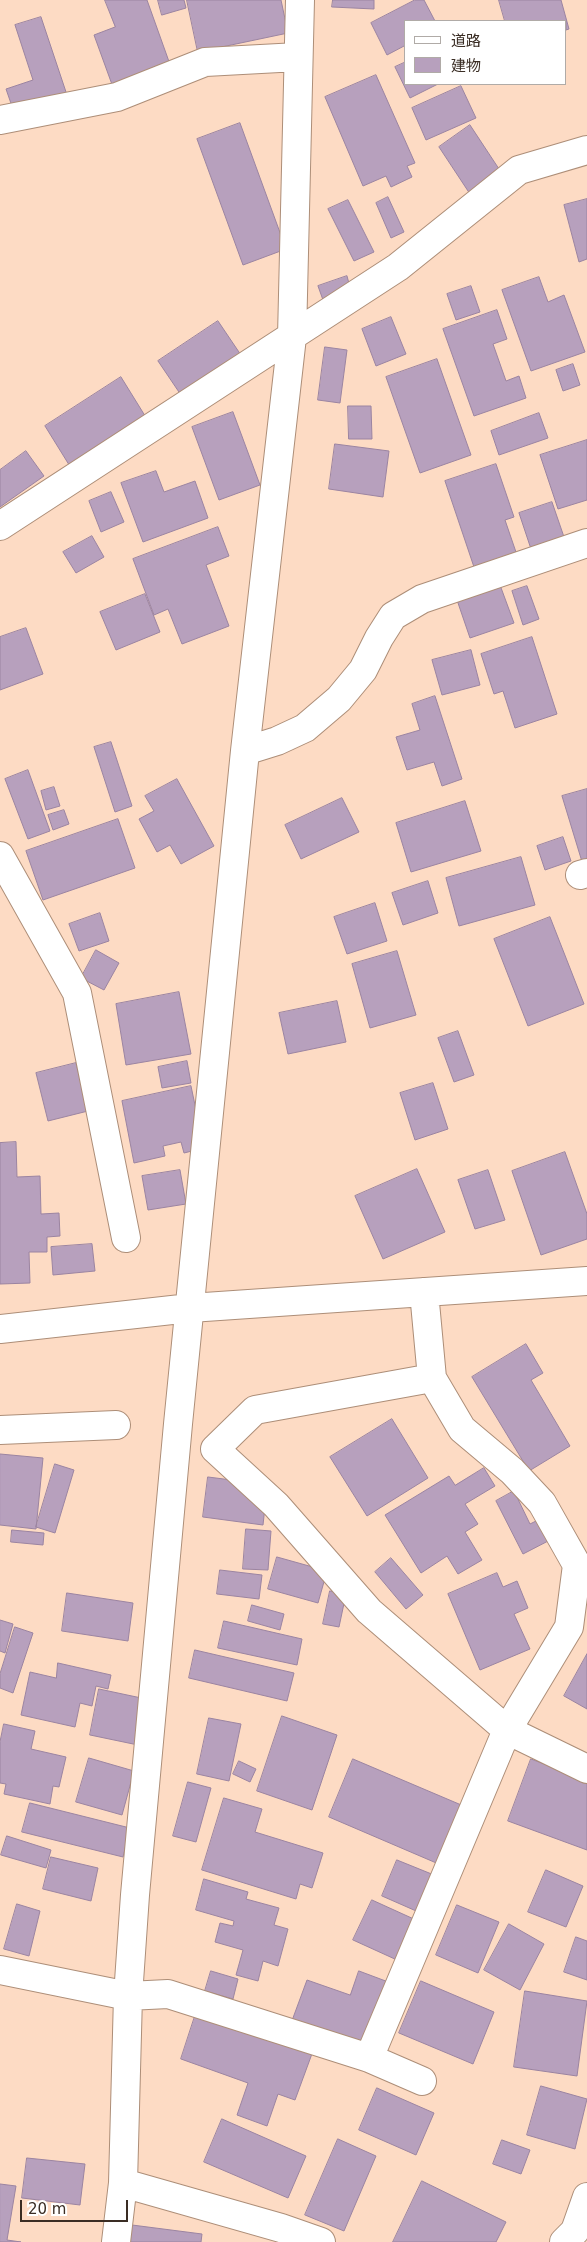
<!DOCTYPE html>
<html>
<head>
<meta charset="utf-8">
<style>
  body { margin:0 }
  #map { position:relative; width:587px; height:2242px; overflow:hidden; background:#fddbc4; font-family:"DejaVu Sans","Noto Sans JP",sans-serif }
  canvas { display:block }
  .legend { position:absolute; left:404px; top:20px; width:162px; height:65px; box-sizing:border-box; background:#fff; border:1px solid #b0aba7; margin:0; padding:6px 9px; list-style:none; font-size:15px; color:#3a2d24 }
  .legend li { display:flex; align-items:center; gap:10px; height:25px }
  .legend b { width:25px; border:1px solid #b0aba7 }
  .scale { position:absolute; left:20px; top:2200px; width:108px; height:22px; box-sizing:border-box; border:2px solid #3a2d24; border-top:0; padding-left:6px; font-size:15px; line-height:18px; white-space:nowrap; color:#3a2d24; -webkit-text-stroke:4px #fff; paint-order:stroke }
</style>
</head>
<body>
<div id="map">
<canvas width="587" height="2242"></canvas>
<ul class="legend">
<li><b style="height:6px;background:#fff"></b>道路</li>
<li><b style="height:14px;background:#b7a0bd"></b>建物</li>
</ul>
<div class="scale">20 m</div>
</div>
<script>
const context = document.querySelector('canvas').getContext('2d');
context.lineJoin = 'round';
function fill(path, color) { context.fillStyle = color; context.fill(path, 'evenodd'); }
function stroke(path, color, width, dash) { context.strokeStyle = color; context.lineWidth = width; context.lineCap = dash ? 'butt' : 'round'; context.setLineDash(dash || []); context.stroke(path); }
const building = new Path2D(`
  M105,0H147L172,70L114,90L94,35L115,27Z
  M158,0H184L186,8L162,15Z
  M187,0H281L288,33L198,52Z
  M333,0H374V9L332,7Z
  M415,0H424L435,21H406V45L387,55L371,23Z
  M499,0H561L569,29L566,30V21H505Z
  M41,17L68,98L15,115L6,89L33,80L15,25Z
  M406,62V84H438L410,98L395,67Z
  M376,75L415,163L407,166L412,177L391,187L386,176L363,186L325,97Z
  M461,86L476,118L426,140L412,108Z
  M240,123L286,249L243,265L197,139Z
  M470,125L501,172L470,194L439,147Z
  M388,197L404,232L391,238L376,203Z
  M587,199V259L579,262L564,205Z
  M348,200L374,252L354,261L328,209Z
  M347,276L351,291L323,300L318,286Z
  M539,277L548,302L564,295L585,352L531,371L502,290Z
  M471,286L480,312L456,320L447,294Z
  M497,310L507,339L493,344L506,381L519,376L526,398L474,416L443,329Z
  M391,317L406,354L376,366L362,329Z
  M218,321L243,358L183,398L158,361Z
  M325,347L347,350L340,403L318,400Z
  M437,359L471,455L420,473L386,377Z
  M573,364L580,385L563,391L556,370Z
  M121,377L147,419L71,468L45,426Z
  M348,406H371L372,439H349Z
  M233,412L260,485L219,500L192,427Z
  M539,413L548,438L499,455L491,431Z
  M587,440V500L558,509L540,455Z
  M335,444L389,451L383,497L329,489Z
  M26,451L44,476L0,507V470Z
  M496,464L514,517L505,520L518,558L476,573L445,481Z
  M156,471L164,492L195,481L208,518L143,542L121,483Z
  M111,492L124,522L101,532L89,501Z
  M552,502L564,537L531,549L519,513Z
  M218,527L229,556L206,565L229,626L182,644L168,609L154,615L133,559Z
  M92,536L104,557L76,573L63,552Z
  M500,585L514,623L470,638L457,600Z
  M527,586L539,619L523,625L512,591Z
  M145,594L160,632L116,650L100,612Z
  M26,628L43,674L0,690V637Z
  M532,637L557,714L515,728L503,691L494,694L481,654Z
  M471,650L480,685L442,695L432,660Z
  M435,696L462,779L442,786L434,762L407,770L396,737L420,730L412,704Z
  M111,742L132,806L115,812L94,747Z
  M28,770L50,831L28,839L5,779Z
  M177,779L214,846L181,864L170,845L157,852L139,819L154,811L145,796Z
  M54,787L60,806L46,810L41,791Z
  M587,789V863L583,865L562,796Z
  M342,798L359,832L301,859L285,825Z
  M465,801L481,851L411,872L396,823Z
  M64,810L69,824L53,830L48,815Z
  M118,819L135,868L43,900L26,851Z
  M563,837L571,861L545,870L537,846Z
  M521,857L535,905L459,926L446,878Z
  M428,881L438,913L403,925L392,893Z
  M375,903L387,941L347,954L334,917Z
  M100,913L109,941L79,951L69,924Z
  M550,917L584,1004L528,1026L494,939Z
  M96,950L119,963L104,990L81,978Z
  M397,951L416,1015L370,1028L352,964Z
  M179,992L191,1054L126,1065L116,1004Z
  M337,1001L346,1042L288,1054L279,1013Z
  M458,1031L474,1075L454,1082L438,1038Z
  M187,1061L191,1083L162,1088L158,1067Z
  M76,1063L88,1111L48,1121L36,1073Z
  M433,1083L448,1129L415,1140L400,1093Z
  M191,1086L204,1148L184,1153L181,1142L163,1146L165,1156L134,1163L122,1101Z
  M16,1142L17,1177L40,1176L41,1214L59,1213L60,1236L47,1237V1252H29L30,1283L0,1284V1143Z
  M565,1152L587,1214V1239L541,1255L512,1171Z
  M417,1169L445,1232L383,1259L355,1196Z
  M180,1170L186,1204L148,1210L142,1176Z
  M488,1170L505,1220L475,1229L458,1180Z
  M92,1244L95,1271L53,1275L51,1247Z
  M526,1344L543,1373L531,1380L570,1446L529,1471L472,1377Z
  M392,1419L428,1478L367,1516L330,1457Z
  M0,1454L43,1458L36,1529L0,1525Z
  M55,1464L74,1470L55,1533L36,1527Z
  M484,1468L495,1486L465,1504L478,1524L465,1532L482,1560L458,1574L447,1556L421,1573L385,1515L449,1476L455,1485Z
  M208,1477L247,1482L245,1496L266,1498L263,1525L203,1517Z
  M514,1491L530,1524L542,1518L552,1539L523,1554L496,1501Z
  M246,1529L271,1531L268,1570L243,1569Z
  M12,1530L44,1533L43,1545L11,1542Z
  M277,1557L327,1571L318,1603L268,1589Z
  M391,1558L423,1595L406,1609L375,1572Z
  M220,1570L262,1575L259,1599L217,1594Z
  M497,1573L503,1587L517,1581L528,1608L514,1614L530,1649L480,1670L448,1594Z
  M330,1591L346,1594L339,1627L323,1624Z
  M67,1593L133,1603L128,1641L62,1631Z
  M252,1605L284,1614L280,1630L248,1621Z
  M0,1620L13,1624L5,1653L0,1651Z
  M224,1621L302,1639L297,1665L218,1648Z
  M15,1627L33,1633L13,1693L0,1688V1674Z
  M195,1650L294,1673L287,1701L189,1678Z
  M587,1654V1709L564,1696Z
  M58,1663L111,1675L108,1689L96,1686L92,1706L80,1703L75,1727L21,1715L30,1672L56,1678Z
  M99,1689L146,1699L138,1745L90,1735Z
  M282,1716L337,1735L312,1810L257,1791Z
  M209,1718L241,1724L229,1781L197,1774Z
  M4,1724L35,1731L31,1749L66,1757L59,1787L53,1786L50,1804L4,1794L6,1784L0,1783V1742Z
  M89,1758L134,1771L122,1815L76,1802Z
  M353,1759L466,1807L441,1865L329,1817Z
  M531,1759L587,1780V1850L508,1821Z
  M239,1761L256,1769L250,1782L233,1774Z
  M188,1782L211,1788L196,1842L173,1836Z
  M224,1798L262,1809L255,1832L323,1853L312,1888L300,1884L296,1899L202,1870Z
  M30,1803L130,1828L123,1857L22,1832Z
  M7,1836L51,1850L46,1868L1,1855Z
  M51,1857L98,1868L91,1901L43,1889Z
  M397,1860L439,1877L423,1914L382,1896Z
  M546,1870L583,1886L566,1927L528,1912Z
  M204,1879L248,1892L246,1899L279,1908L274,1925L288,1929L278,1966L263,1961L258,1981L236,1975L243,1950L215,1942L220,1923L233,1926L234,1921L196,1910Z
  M372,1900L416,1920L397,1960L353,1940Z
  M17,1904L40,1911L29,1956L4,1949Z
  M457,1905L499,1922L478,1973L436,1955Z
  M509,1924L544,1944L520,1990L484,1970Z
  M576,1937L587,1941V1980L564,1972Z
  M211,1971L238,1979L233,1999L205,1991Z
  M359,1971L391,1983L366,2053L290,2026L307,1980L350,1995Z
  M421,1981L494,2012L473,2064L399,2033Z
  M525,1991L587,2001L577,2076L514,2067Z
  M197,2010L313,2051L295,2100L278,2094L267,2126L237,2115L248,2083L181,2059Z
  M541,2086L587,2099L575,2149L527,2135Z
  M377,2088L434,2113L416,2155L359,2130Z
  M222,2119L306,2156L288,2198L204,2162Z
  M338,2139L376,2156L344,2231L305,2215Z
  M502,2140L530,2150L521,2174L493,2164Z
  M27,2158L85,2164L80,2205L22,2198Z
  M422,2181L506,2222L496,2242H393Z
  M0,2184L16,2186L7,2240L21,2242H0Z
  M132,2225L202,2234L201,2242H130Z`);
fill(building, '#b7a0bd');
stroke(building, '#9b84a1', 1);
const minor = new Path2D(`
  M0,120L117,97L205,62L298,57
  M0,526L398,267L519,170L587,150
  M245,751L277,741L305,728L339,699L363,670L379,638L393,616L422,599L587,543
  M0,856L77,993L126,1238
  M580,875L587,873
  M424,1292L432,1378L255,1410L215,1449L276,1505L369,1611L507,1730L587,1769
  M0,1329L190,1308L587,1281
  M0,1430L116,1425
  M0,1970L128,1996L168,1994L369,2058L422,2081
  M369,2058L507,1730L569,1627L577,1565L542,1503L512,1471L462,1429L432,1378
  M123,2183L281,2228L321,2242
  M116,2242L123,2183L128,1996L135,1895L178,1424L245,751L292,337L300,0
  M564,2242L575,2231L587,2197`);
stroke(minor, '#ad8e78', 30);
stroke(minor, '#fff', 28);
</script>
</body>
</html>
